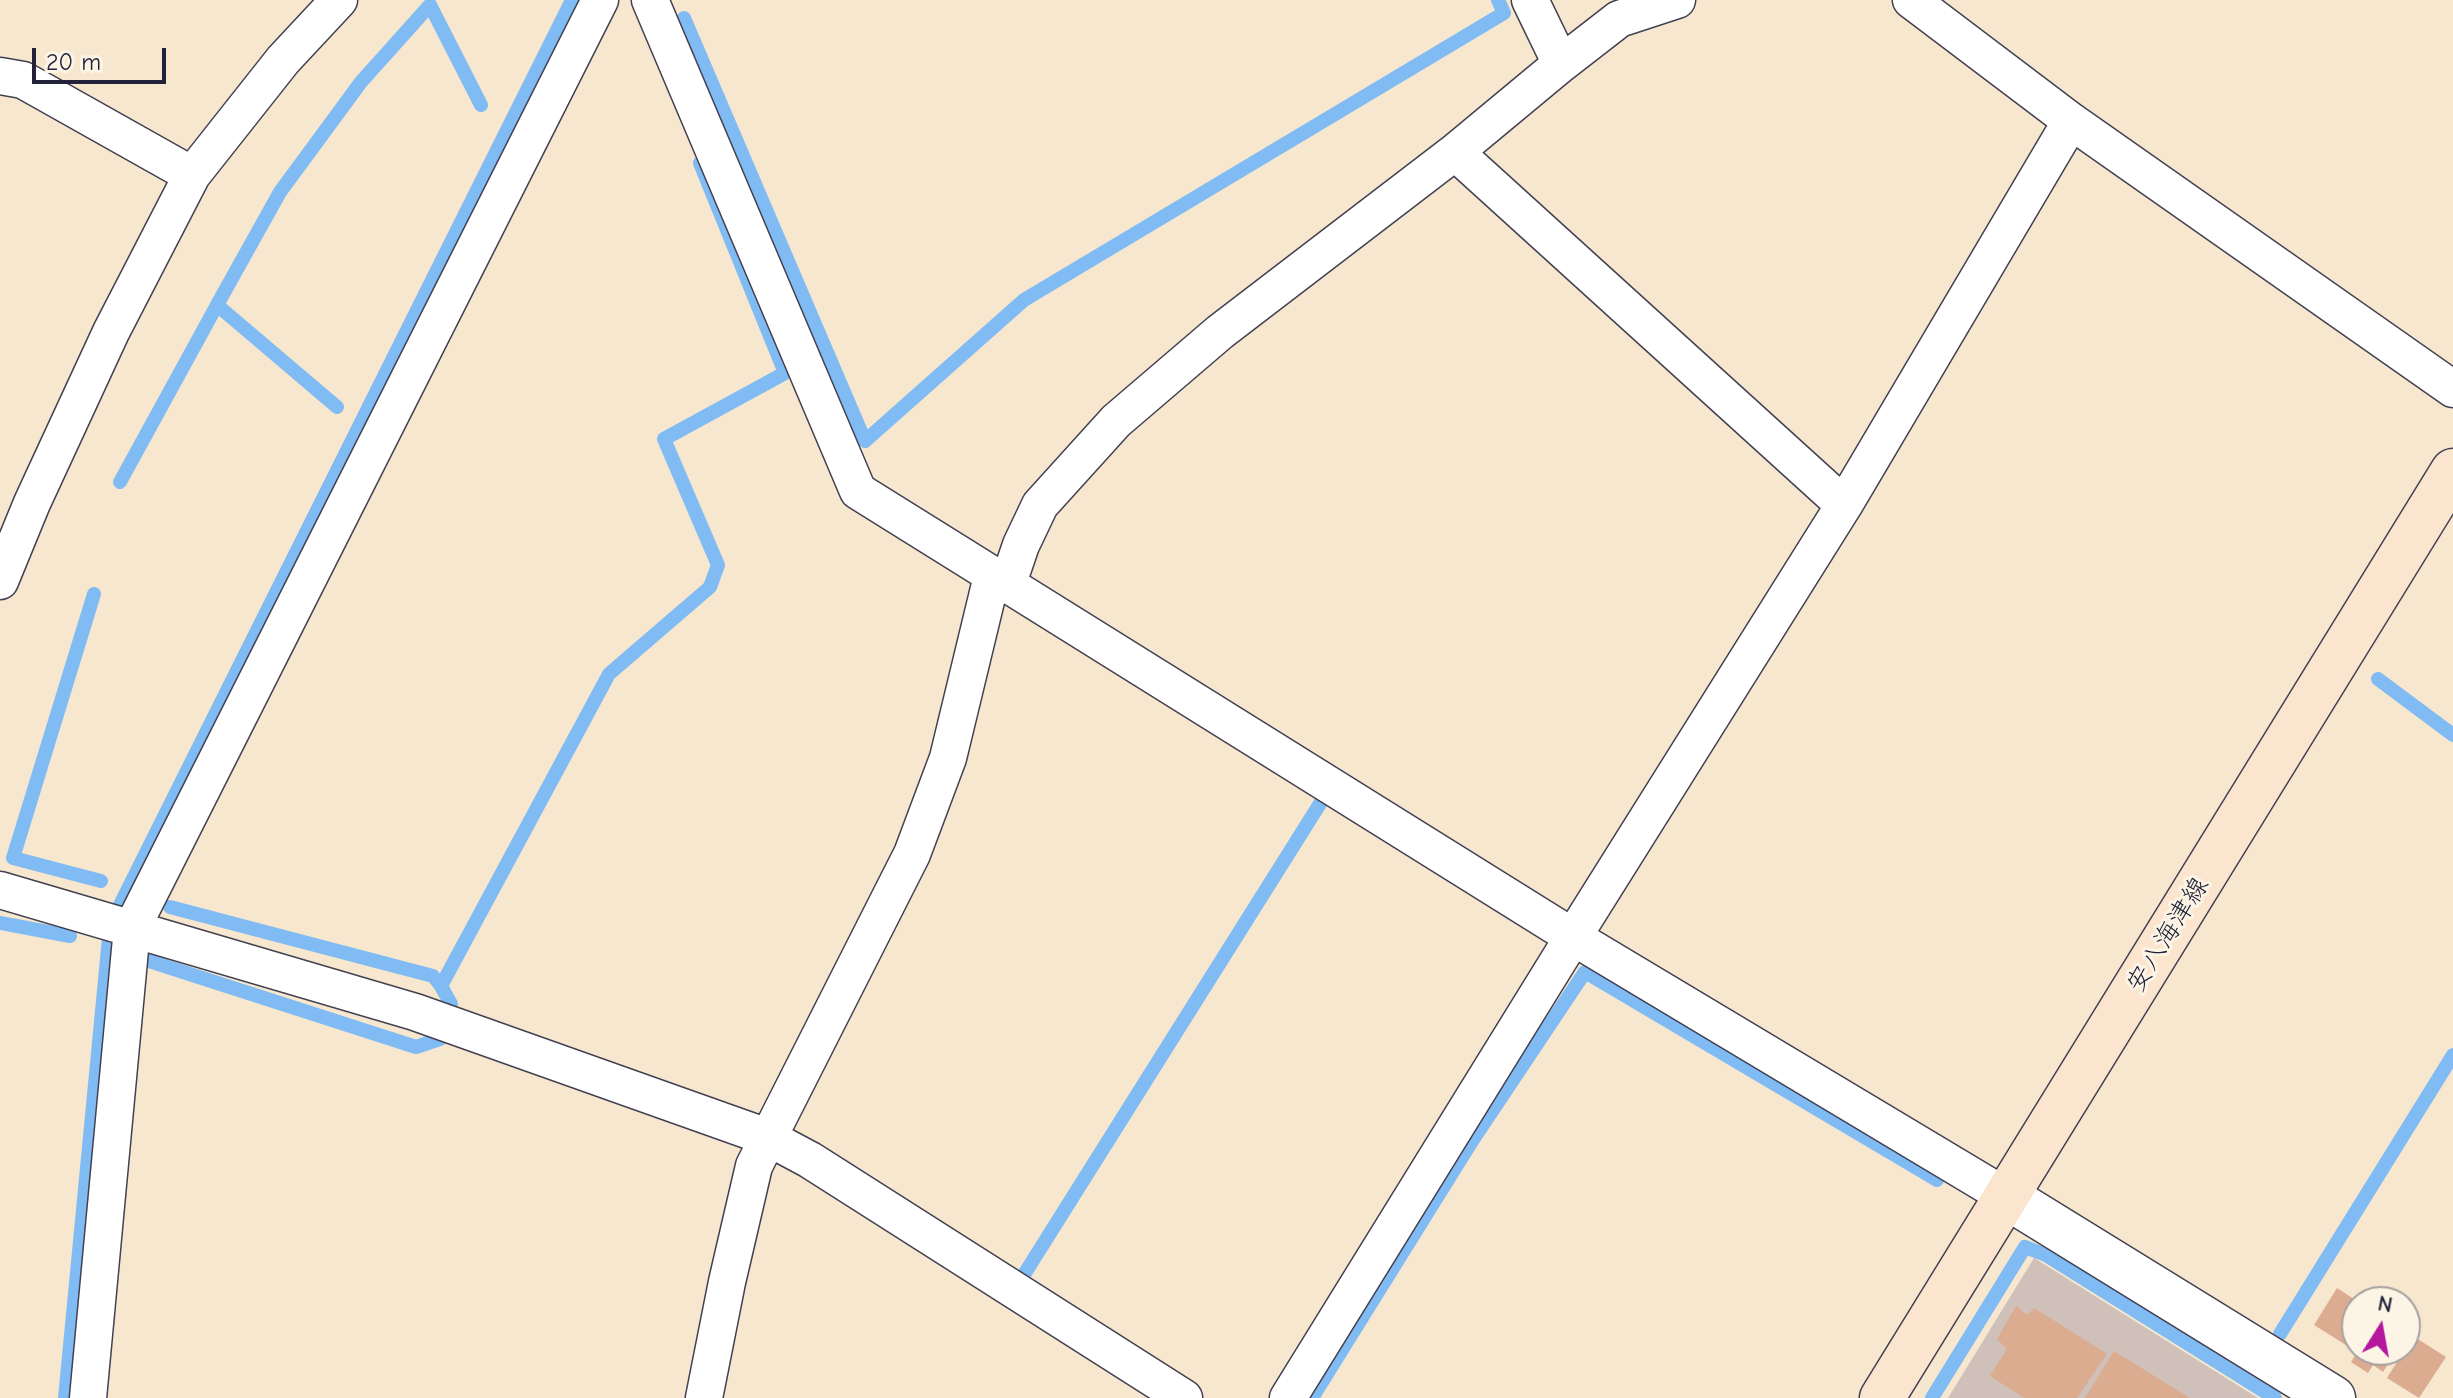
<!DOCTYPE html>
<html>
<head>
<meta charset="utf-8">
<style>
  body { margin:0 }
  #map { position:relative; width:2453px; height:1398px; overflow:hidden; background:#f7e7cf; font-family:"Comic Neue",sans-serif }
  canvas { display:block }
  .north { position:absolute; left:2341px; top:1286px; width:80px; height:80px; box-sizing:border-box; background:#fcf5e5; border:2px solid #a5a1a1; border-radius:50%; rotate:11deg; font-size:22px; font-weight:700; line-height:32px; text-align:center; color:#22223b }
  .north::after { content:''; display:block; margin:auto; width:28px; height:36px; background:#b5179e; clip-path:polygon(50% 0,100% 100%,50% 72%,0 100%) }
  .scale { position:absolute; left:32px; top:48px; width:134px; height:36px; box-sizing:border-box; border:4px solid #22223b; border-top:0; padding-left:10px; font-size:24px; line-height:28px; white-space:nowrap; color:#22223b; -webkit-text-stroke:6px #fcf5e5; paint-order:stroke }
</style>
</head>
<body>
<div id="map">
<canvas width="2453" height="1398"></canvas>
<div class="north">N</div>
<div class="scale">20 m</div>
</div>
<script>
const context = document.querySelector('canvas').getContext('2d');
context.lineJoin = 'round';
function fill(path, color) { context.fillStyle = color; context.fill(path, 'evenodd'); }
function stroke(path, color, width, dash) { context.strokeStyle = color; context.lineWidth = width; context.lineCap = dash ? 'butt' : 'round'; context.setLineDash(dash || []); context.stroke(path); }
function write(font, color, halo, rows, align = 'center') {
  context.font = font + ' "Comic Neue","Klee One",sans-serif'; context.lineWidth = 6; context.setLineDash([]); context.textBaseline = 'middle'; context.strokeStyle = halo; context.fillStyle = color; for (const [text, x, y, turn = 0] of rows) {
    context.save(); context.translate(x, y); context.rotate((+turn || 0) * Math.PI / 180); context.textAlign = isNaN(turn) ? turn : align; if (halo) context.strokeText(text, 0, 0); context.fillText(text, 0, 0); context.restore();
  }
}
fill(new Path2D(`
  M2034,1258L2258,1398H1948Z`), '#cfc0ba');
stroke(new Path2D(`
  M684,18L865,441L1024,300L1504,13L1498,0
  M337,407L217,305L280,192L361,82L430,5L481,105
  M120,482L217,305
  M94,594L13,858L101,881
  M2378,679L2453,735
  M120,905L572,0
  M170,907L433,976L441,986
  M0,923L70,936
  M146,960L416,1047L440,1039
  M451,1004L441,986L609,674L710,587L718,565L664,439L785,373L700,163
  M1025,1273L1321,802
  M2280,1334L2453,1055
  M65,1398L109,938
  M1312,1398L1472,1141L1585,972L1937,1180
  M1932,1398L2025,1247L2046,1255L2275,1398`), '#80bcf3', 14);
fill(new Path2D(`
  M2337,1288L2357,1301V1350H2397L2383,1372L2373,1365L2368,1373L2351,1362L2357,1352L2314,1325Z
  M2016,1306L2027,1315L2034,1308L2107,1354L2077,1398H2024L1990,1376L2007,1349L1997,1339Z
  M2413,1336L2446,1357L2419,1398L2387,1378Z
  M2114,1351L2190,1398H2085Z`), '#dcac90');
const minor = new Path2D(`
  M650,0L858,491L1573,937L2007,1197
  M1530,0L1561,64
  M1911,0L2071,121L2453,389
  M0,76L23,80L192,175
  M1455,152L1844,505
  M0,581L32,503L111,332L192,175L283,60L339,0
  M1007,586L1021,545L1040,505L1116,421L1220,332L1455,152L1561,64L1619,19L1677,0
  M0,890L415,1012L767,1137L810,1160L1184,1398
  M88,1398L132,928L600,0
  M704,1398L727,1282L754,1166L912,854L948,758L992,576
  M1288,1398L1573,937L1844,505L2071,121`);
const tertiary = new Path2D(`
  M2007,1197L2333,1398`);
const secondary = new Path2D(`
  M1882,1398L2453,471`);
stroke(minor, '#424051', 39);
stroke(tertiary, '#424051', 47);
stroke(secondary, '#424051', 47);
stroke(minor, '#fff', 36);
stroke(tertiary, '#fff', 44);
stroke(secondary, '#fbe5cf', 44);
write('26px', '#22223b', '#fcf5e5', [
  ["安八海津線",2168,935,-58]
]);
</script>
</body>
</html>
